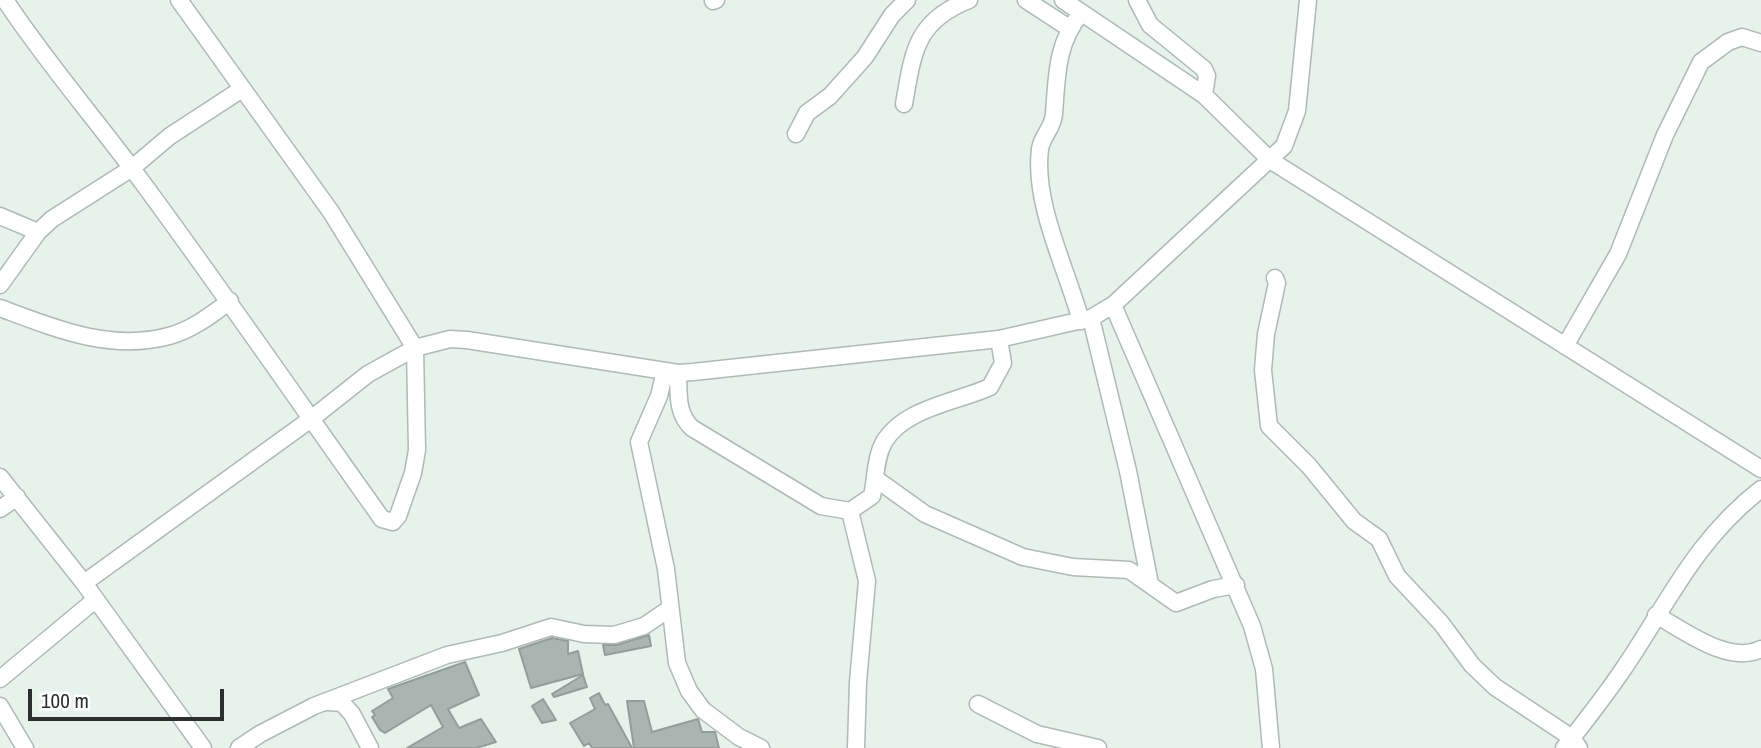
<!DOCTYPE html>
<html>
<head>
<meta charset="utf-8">
<style>
  body { margin:0 }
  #map { position:relative; width:1761px; height:748px; overflow:hidden; background:#e7f2ed; font-family:"Archivo Narrow",sans-serif }
  canvas { display:block }
  .scale { position:absolute; left:28px; top:689px; width:196px; height:32px; box-sizing:border-box; border:4px solid #2b2f2d; border-top:0; padding-left:9px; font-size:21px; line-height:24px; white-space:nowrap; color:#2b2f2d; -webkit-text-stroke:5px #fff; paint-order:stroke }
</style>
</head>
<body>
<div id="map">
<canvas width="1761" height="748"></canvas>
<div class="scale">100 m</div>
</div>
<script>
const context = document.querySelector('canvas').getContext('2d');
context.lineJoin = 'round';
function fill(path, color) { context.fillStyle = color; context.fill(path, 'evenodd'); }
function stroke(path, color, width, dash) { context.strokeStyle = color; context.lineWidth = width; context.lineCap = dash ? 'butt' : 'round'; context.setLineDash(dash || []); context.stroke(path); }
const building = new Path2D(`
  M649,635L651,646L605,655L603,645H617Z
  M552,638L568,641V654L578,651L583,674L531,688L519,649Z
  M465,662L479,695L448,709L459,728L481,719L496,742L476,748H407L443,727L431,705L385,733L380,730L372,717L375,715L372,711L393,698L388,689Z
  M583,675L587,687L554,697L552,694Z
  M599,693L605,705L608,704L632,748H592L589,743L584,746L570,723L595,709L590,698Z
  M543,699L556,720L542,723L532,706Z
  M627,701H644L652,732L698,719L702,732H715L719,748H634Z`);
fill(building, '#aab4b0');
stroke(building, '#949d99', 2);
const minor = new Path2D(`
  M5,0C48,65 99,123 145,186C226,296 303,408 382,519L393,522L398,516L413,473L417,450L415,348L331,212L179,0
  M1026,0L1069,28
  M1063,0L1204,95L1270,160L1761,469
  M1137,0L1150,25L1204,69L1207,76L1204,95
  M713,1L716,0
  M904,104C913,53 915,21 969,0
  M796,134L807,113L830,96L865,57L892,15L907,0
  M0,216L38,232
  M1275,278L1277,283L1266,334L1263,370L1269,426L1309,466L1354,521L1379,539L1397,576L1441,623L1472,665L1495,687L1572,738L1579,748
  M0,285L38,232L52,219L132,168L170,136L242,89
  M1113,305L1252,626L1264,669L1271,748
  M0,308C54,328 110,352 169,336C192,330 211,315 230,301
  M1091,318L1128,471L1150,584
  M1081,321C1067,269 1033,204 1040,149C1042,136 1053,128 1054,114C1057,76 1056,44 1081,13
  M1565,346L1618,254L1665,135L1701,62L1728,42L1742,37L1761,43
  M665,371L659,396L639,442L666,569L677,663L689,691L703,710L739,737L761,748
  M678,373C679,393 676,413 692,428L821,506L850,511L867,581L858,682L856,748
  M0,477L84,583L203,748
  M876,479L925,514L1023,557L1073,567L1129,570L1176,603L1213,589L1236,585
  M0,509L17,497
  M850,511L872,496C876,478 875,458 884,442C904,408 957,402 990,387L1003,363L999,339
  M84,583L311,419L368,374L415,348L450,339L467,340L678,373L693,372L999,339L1091,318L1113,305L1284,146L1297,111L1308,0
  M1656,615C1685,631 1729,665 1761,649
  M0,679L95,600
  M327,702L342,703L352,714L370,748
  M978,704L1037,734L1098,748
  M0,706L25,748
  M239,748L260,734L314,706L447,655L502,643L551,627L584,634L614,635L644,626L669,609
  M1564,748C1584,723 1604,697 1622,671C1667,605 1695,540 1761,489`);
stroke(minor, '#afb9b5', 19);
stroke(minor, '#fff', 16);
</script>
</body>
</html>
